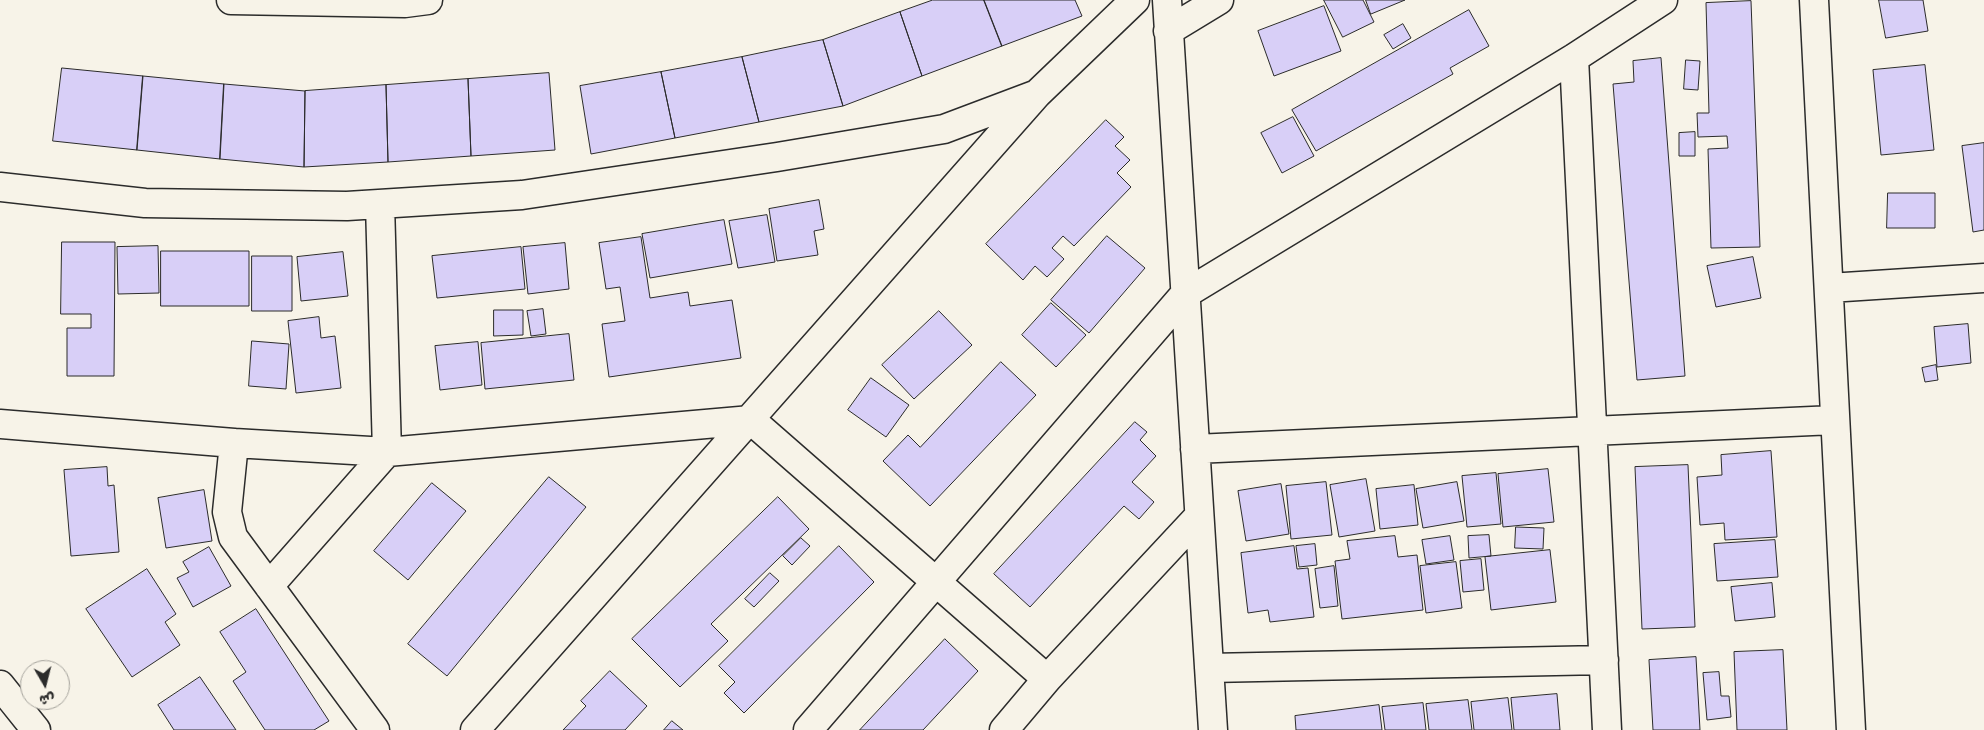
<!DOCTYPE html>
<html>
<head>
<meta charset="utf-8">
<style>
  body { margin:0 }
  #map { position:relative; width:1984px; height:730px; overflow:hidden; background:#f7f3e8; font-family:Itim,"Playpen Sans Arabic",sans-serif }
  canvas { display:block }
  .north { position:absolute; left:20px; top:660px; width:50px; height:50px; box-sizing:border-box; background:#f7f3e8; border:1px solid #a5a39c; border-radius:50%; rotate:172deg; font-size:14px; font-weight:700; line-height:20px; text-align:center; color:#2b2b2b }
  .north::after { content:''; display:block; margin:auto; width:18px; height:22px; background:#2b2b2b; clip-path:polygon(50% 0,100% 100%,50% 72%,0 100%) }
</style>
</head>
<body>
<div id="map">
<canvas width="1984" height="730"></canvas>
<div class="north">ش</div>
</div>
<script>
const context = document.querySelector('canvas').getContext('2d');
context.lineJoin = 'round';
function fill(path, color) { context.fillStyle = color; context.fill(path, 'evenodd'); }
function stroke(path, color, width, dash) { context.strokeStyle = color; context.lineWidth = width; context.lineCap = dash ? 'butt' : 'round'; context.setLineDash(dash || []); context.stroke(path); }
const building = new Path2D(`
  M933,0H984L1002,46L922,76L900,12Z
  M984,0H1075L1082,16L1002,46Z
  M1324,0H1363L1374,22L1343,37Z
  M1366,0H1405L1371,14Z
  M1879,0H1923L1928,31L1886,38Z
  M1751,1L1760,247L1711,248L1708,149L1728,148L1727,136L1698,137L1697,113H1709L1706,3Z
  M1324,6L1341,51L1274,76L1258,31Z
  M1469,10L1489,46L1450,68L1453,74L1316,151L1292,110Z
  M900,12L922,76L843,106L823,40Z
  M1403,24L1411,38L1393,49L1384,35Z
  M823,40L843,106L759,122L742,57Z
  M742,57L759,122L675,138L661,72Z
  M1661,58L1685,376L1637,380L1613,84L1634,82L1633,61Z
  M1686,60L1700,61L1698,90L1684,89Z
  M1925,65L1934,150L1881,155L1873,70Z
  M62,68L143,76L137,150L53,141Z
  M661,72L675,138L591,154L580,86Z
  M549,73L555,150L471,156L468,79Z
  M143,76L224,84L220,159L137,150Z
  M468,79L471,156L388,162L386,85Z
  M224,84L305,91L304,167L220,159Z
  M386,85L388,162L304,167L305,91Z
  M1293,117L1314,156L1282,173L1261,133Z
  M1106,120L1124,137L1115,146L1130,160L1117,173L1131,187L1074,246L1063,236L1052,248L1064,259L1047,277L1035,266L1023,280L986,244Z
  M1695,132V156H1679V133Z
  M1984,143V230L1973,232L1962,146Z
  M1888,193H1935V228H1887Z
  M819,200L824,229L814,231L818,255L777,261L769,209Z
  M767,215L775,262L738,268L729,221Z
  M724,220L732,264L650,278L642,234Z
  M1107,236L1145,268L1089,333L1051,300Z
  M641,237L650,298L688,292L690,306L732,300L741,358L609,377L602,324L625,321L620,287L606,289L599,243Z
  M62,242H115L114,376H67V328H91V314H61Z
  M565,243L569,289L528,294L523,247Z
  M158,246L159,293L118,294L117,247Z
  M521,247L525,289L437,298L432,256Z
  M161,251H249V306H161Z
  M343,252L348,296L301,301L297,257Z
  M252,256H292V311H252Z
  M1753,257L1761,298L1716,307L1707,266Z
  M1051,303L1086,335L1056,367L1022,335Z
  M543,309L546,334L531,336L527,311Z
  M494,310H523V335L494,336Z
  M939,311L972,345L914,399L882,365Z
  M319,317L321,338L335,336L341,388L296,393L288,321Z
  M1968,324L1971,363L1937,367L1934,327Z
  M569,334L574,380L485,389L481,343Z
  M252,341L289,344L286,389L249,386Z
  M478,342L482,385L440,390L435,346Z
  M1001,362L1036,395L930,506L883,461L908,435L920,447Z
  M1936,365L1938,380L1925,382L1922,368Z
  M871,378L909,405L886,437L848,410Z
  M1135,422L1147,432L1140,440L1156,456L1132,482L1154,502L1139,519L1124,506L1030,607L994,574Z
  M1771,451L1777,537L1725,540L1724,523L1700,525L1697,477L1722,475L1721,455Z
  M1688,465L1695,627L1642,629L1635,467Z
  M107,467L108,486L114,485L119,552L71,556L64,470Z
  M1548,469L1554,522L1503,527L1498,474Z
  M1496,473L1501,524L1467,527L1462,476Z
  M549,477L586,507L447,676L408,644Z
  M1366,479L1375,531L1339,537L1330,485Z
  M1326,482L1332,535L1291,539L1286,486Z
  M1457,482L1464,521L1423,528L1416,489Z
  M432,483L466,511L408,580L374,551Z
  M1281,484L1289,534L1246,541L1238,491Z
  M1414,485L1418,525L1380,529L1376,489Z
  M204,490L212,541L166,548L158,498Z
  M778,497L809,529L711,624L728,641L680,687L632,639Z
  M1516,527L1544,528L1543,549L1515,548Z
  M1489,535L1491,556L1469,558L1468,536Z
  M1395,536L1398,557L1417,555L1423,610L1342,619L1335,561L1350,559L1347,541Z
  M1450,536L1454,560L1426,564L1422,540Z
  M801,538L810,546L792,565L783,556Z
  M1775,540L1778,577L1717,581L1714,544Z
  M1315,544L1317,565L1299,567L1296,546Z
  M839,546L874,582L744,713L724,693L735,682L719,666Z
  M1294,546L1297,569L1308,568L1314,617L1270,622L1268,610L1248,613L1241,553Z
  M209,547L231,586L193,607L177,578L189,572L183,562Z
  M1550,550L1556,602L1491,610L1485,557Z
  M1481,559L1484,590L1463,592L1460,561Z
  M1456,562L1462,608L1426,613L1420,566Z
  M1334,566L1338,606L1320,608L1315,569Z
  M147,569L176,614L165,622L180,645L132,677L86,609Z
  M770,573L779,581L754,607L745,599Z
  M1772,583L1775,617L1735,621L1731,587Z
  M256,609L329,721L314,730H265L233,681L246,672L220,632Z
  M945,639L978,671L923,730H860Z
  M1783,650L1787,730H1737L1734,652Z
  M1696,657L1700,730H1653L1649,660Z
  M610,671L647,706L625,730H563L586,706L581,701Z
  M1719,672L1721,696H1729L1731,717L1707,720L1703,673Z
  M200,677L236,730H174L158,705Z
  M1557,694L1560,730H1514L1511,698Z
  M1508,698L1512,730H1474L1471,702Z
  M1468,700L1472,730H1429L1426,704Z
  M1423,703L1426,730H1385L1382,707Z
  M1379,705L1382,730H1296L1295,716Z
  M672,721L683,730H664Z`);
fill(building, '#d8cff7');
stroke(building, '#2b2b2b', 1);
const minor = new Path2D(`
  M231,0L405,3L428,0
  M1167,0L1213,730
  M1814,0L1851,730
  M1168,31L1219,0
  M1574,58L1607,730
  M0,187L145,203L347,206L522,195L777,157L944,129L1037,94
  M1829,288L1984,278
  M0,424L234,443L387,452L751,420L1047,679
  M234,443L227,512L233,537L375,730
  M1195,449L1834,420
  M269,586L387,452L380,204
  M1209,668L1604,660
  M0,685L36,730
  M475,730L1037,94L1135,0
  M808,730L1185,294L1574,58L1663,0
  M1004,730L1047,679L1199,516`);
stroke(minor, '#2b2b2b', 31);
stroke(minor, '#f7f3e8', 28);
</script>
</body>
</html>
